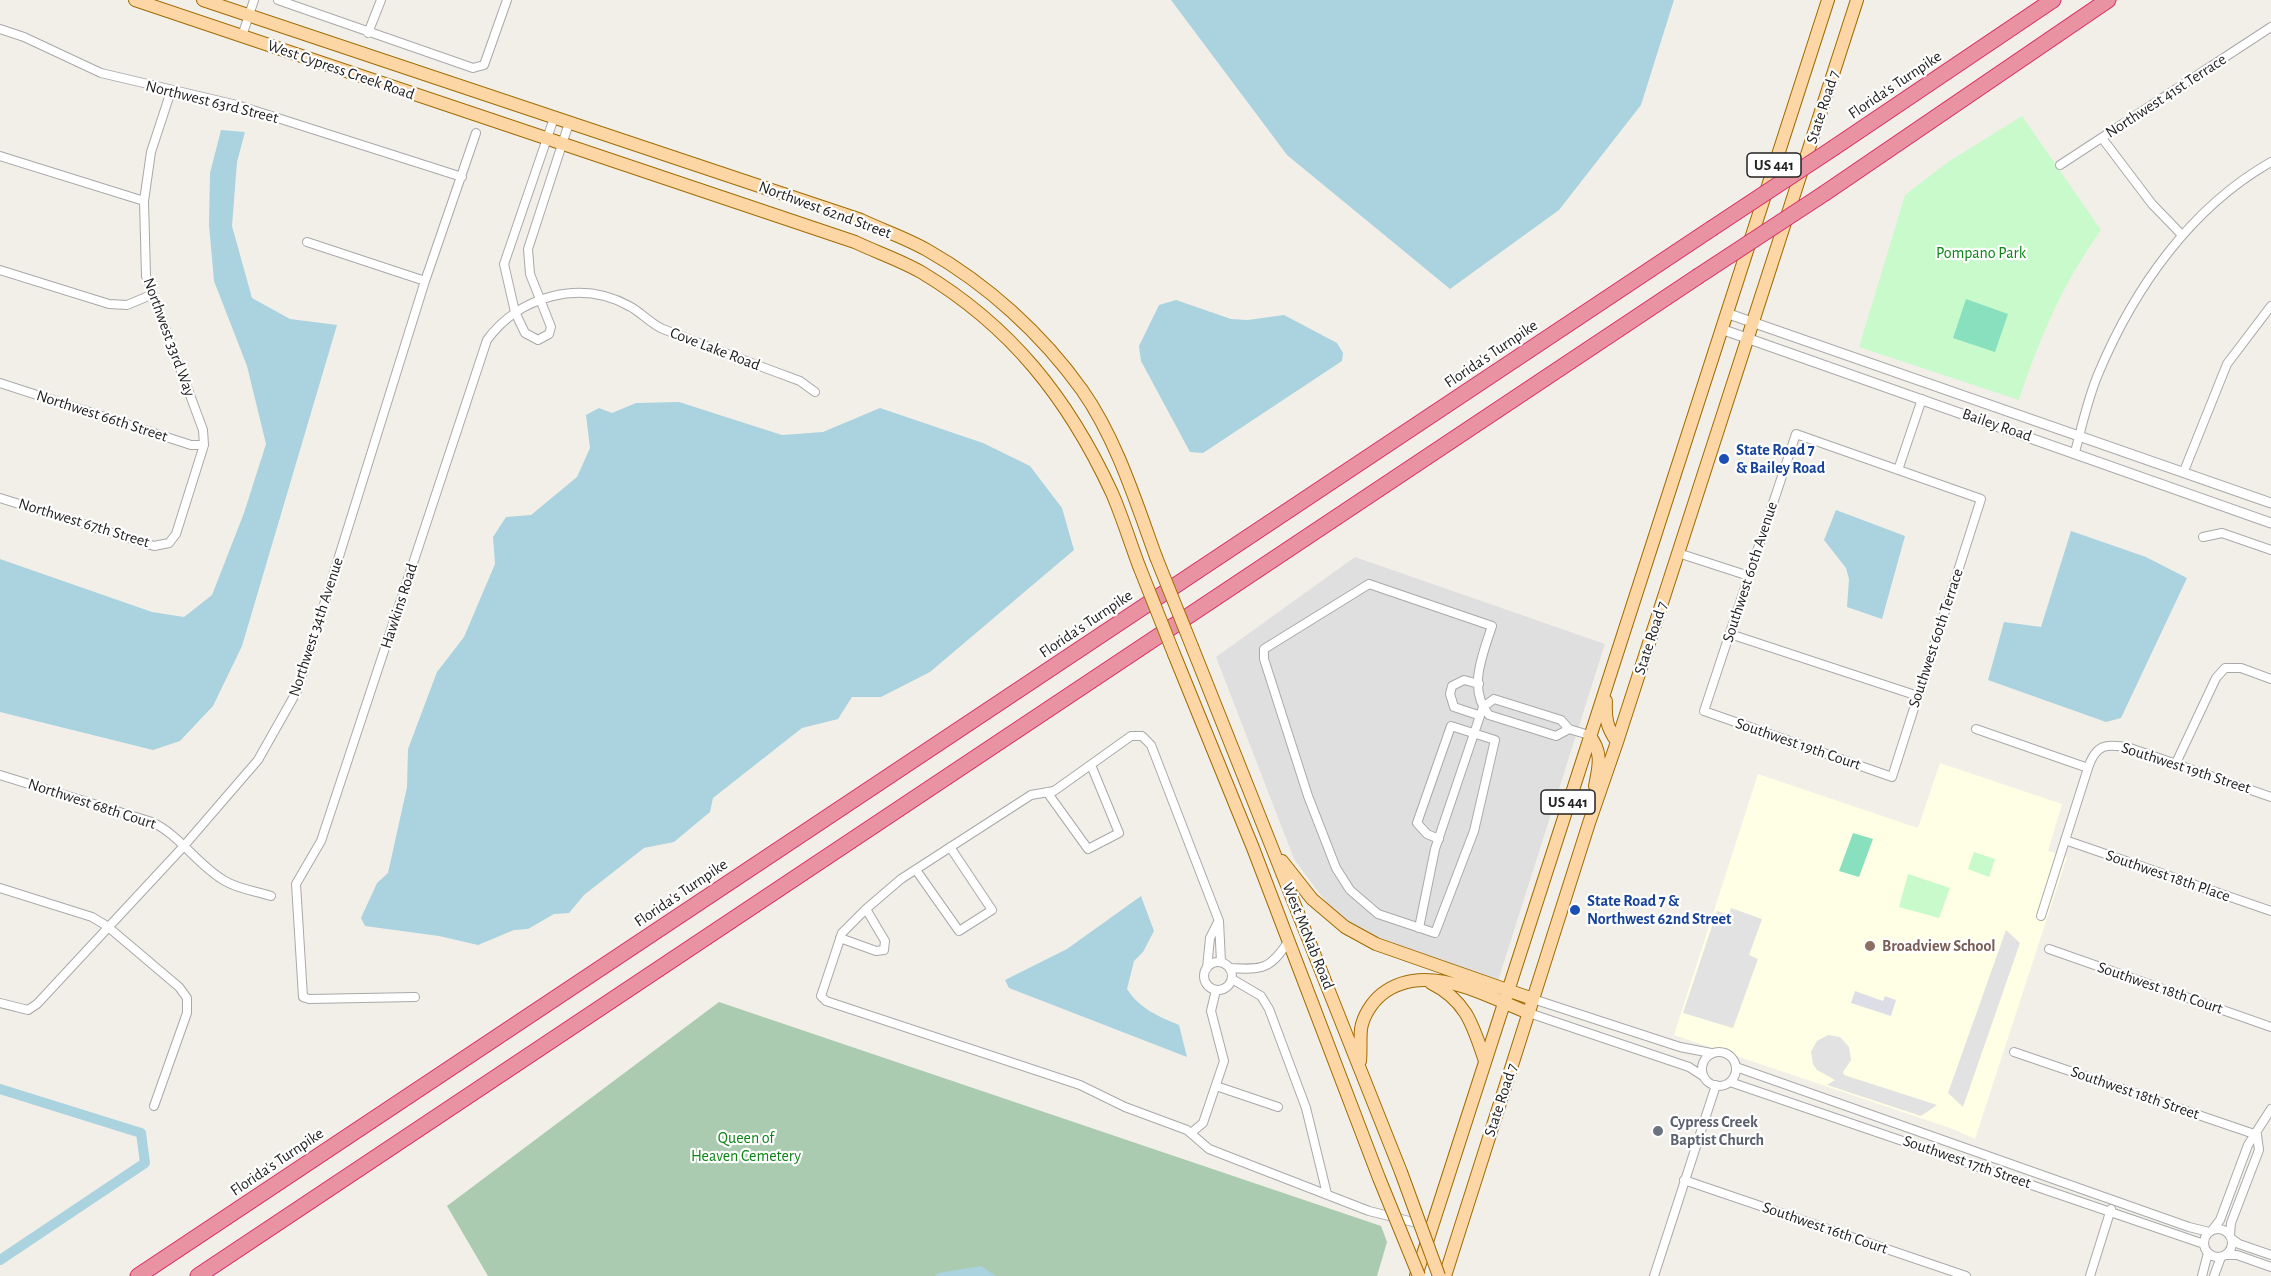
<!DOCTYPE html>
<html>
<head>
<meta charset="utf-8">
<style>
  body { margin:0 }
  canvas { display:block; background:#f2efe9 }
</style>
</head>
<body>
<canvas width="2271" height="1276"></canvas>
<script>
const context = document.querySelector('canvas').getContext('2d');
context.lineJoin = 'round';
function fill(path, color) { context.fillStyle = color; context.fill(path, 'evenodd'); }
function stroke(path, color, width, dash) { context.strokeStyle = color; context.lineWidth = width; context.lineCap = dash ? 'butt' : 'round'; context.setLineDash(dash || []); context.stroke(path); }
function write(font, color, halo, rows, align = 'center') {
  context.font = font + ' "Alegreya Sans",sans-serif'; context.lineWidth = 4.5; context.setLineDash([]); context.textBaseline = 'middle'; context.strokeStyle = halo; context.fillStyle = color; for (const [text, x, y, turn = 0] of rows) {
    context.save(); context.translate(x, y); context.rotate((+turn || 0) * Math.PI / 180); context.textAlign = isNaN(turn) ? turn : align; if (halo) context.strokeText(text, 0, 0); context.fillText(text, 0, 0); context.restore();
  }
}
fill(new Path2D(`
  M1355,557L1605,644L1498,981L1369,934L1331,909L1294,859L1216,657Z`), '#e0dfdf');
fill(new Path2D(`
  M1940,763L2062,804L2048,851L2067,857L1975,1139L1953,1129L1674,1035L1758,774L1918,828Z`), '#ffffe5');
fill(new Path2D(`
  M719,1002L1381,1226L1387,1242L1377,1276H488L447,1206Z`), '#aacbaf');
fill(new Path2D(`
  M2022,116L2101,230C2063,283 2039,339 2019,400L1859,347L1905,195L1948,162Z
  M1974,852L1995,859L1989,877L1968,869Z
  M1908,874L1950,888L1939,918L1899,907Z`), '#c8facc');
fill(new Path2D(`
  M1966,299L2008,314L1995,352L1953,338Z
  M1853,833L1873,839L1859,877L1839,871Z`), '#88e0be');
fill(new Path2D(`
  M1731,908L1762,919L1749,955L1758,959L1733,1028L1683,1013L1717,911L1729,915Z
  M2006,930L2020,943L1963,1107L1948,1093Z
  M1828,1035L1840,1037L1849,1047L1851,1060L1843,1072L1844,1075L1937,1105L1921,1116L1827,1085L1835,1080L1817,1070L1813,1064L1811,1052L1817,1041Z`), '#e2e2e2');
fill(new Path2D(`
  M1855,991L1883,1001L1885,996L1896,1000L1891,1016L1851,1003Z`), '#dddde8');
fill(new Path2D(`
  M1171,0H1674L1641,105L1559,210L1450,289L1287,155Z
  M221,130L245,132L237,162L232,226L252,298L290,319L337,325L242,646L213,706L180,741L153,750L0,712V559L152,612L184,617L212,595L244,513L266,444L247,366L214,281L209,225L210,173Z
  M1176,300L1231,319L1248,320L1284,315L1337,343L1343,353L1342,361L1203,453L1190,452L1141,361L1139,346L1159,305Z
  M679,402L782,435L823,432L880,408L983,443L1030,466L1062,508L1074,550L930,672L881,697H852L838,719L802,728L713,798L710,812L674,842L644,848L584,895L569,913L554,914L528,929L514,930L478,945L439,936L365,926L361,918L377,883L388,873L407,787L408,749L437,672L464,637L495,564L493,537L506,517L531,515L577,477L590,448L586,415L599,408L612,413L636,403Z
  M1836,510L1905,536L1882,619L1847,607L1849,579L1846,568L1824,540Z
  M2071,531L2146,557L2187,578L2121,718L2106,722L1988,680L2004,622L2041,627Z
  M1141,896L1154,931L1143,952L1134,961L1127,989C1140,1009 1158,1016 1179,1025L1187,1057L1009,988L1005,980L1067,949Z
  M981,1266L996,1276H935L938,1273Z`), '#aad3df');
stroke(new Path2D(`
  M0,1089L141,1133L145,1163L0,1260`), '#aad3df', 10);
const minor = new Path2D(`
  M278,0L473,68L484,65L507,0
  M0,29L24,37L101,73L237,105L462,177
  M368,33L381,0
  M242,36L254,0
  M554,118L504,264L515,312L525,333L538,340L549,334L551,327L530,274L528,249L569,123
  M2102,138L2152,204L2182,235
  M0,156L144,201
  M2060,165L2271,27
  M307,242L425,281
  M0,270L109,304L127,305L151,295
  M0,383L191,445H204
  M1796,434L1981,499L1892,777L1704,711Z
  M2075,452C2082,426 2088,397 2099,372C2134,289 2190,208 2271,162
  M1898,470L1922,399
  M2184,471L2227,364L2271,306
  M0,498L154,546L169,543L176,534L204,445L203,430L146,276L144,201L151,152L171,91
  M2203,537L2222,533L2271,550
  M1678,553L1749,576
  M1730,634L1918,696
  M1478,715L1454,707L1450,694L1452,686L1464,680L1479,684
  M1976,729L2088,768C2096,744 2106,743 2130,748L2271,797
  M2176,763L2216,678L2225,668H2241L2271,679
  M0,775L152,822C181,836 197,865 225,881C238,889 256,891 271,896
  M1047,792L1088,849L1119,833L1091,765
  M1439,839L1427,834L1417,823L1451,726L1495,740L1474,831L1435,933L1378,914L1350,890L1336,868L1308,796L1264,659V649L1369,584L1492,626C1483,654 1467,689 1489,715L1556,736L1569,729
  M2065,840L2271,911
  M916,870L959,931L992,910L950,847
  M0,888L92,917L107,926L179,987L187,998V1013L154,1106
  M2041,916L2088,768
  M1419,928L1435,849L1483,707L1494,699L1561,720L1569,729L1589,735
  M840,938L876,951L884,950L885,941L866,909
  M2049,949L2271,1027
  M1221,962L1219,921L1151,745L1142,736H1131L1054,791L1031,795L901,879L866,909L842,933L821,996L826,1001L1080,1085L1125,1107L1187,1130L1209,1149L1369,1211L1421,1224
  M1204 976a14 14 0 1 1 28 0a14 14 0 1 1-28 0Z
  M1207,968L1210,938L1218,922
  M1230,968C1263,970 1270,969 1288,942
  M1232,979L1261,996L1269,1009L1306,1108L1327,1194
  M415,997L309,999L303,997L296,884L321,841L487,340C519,296 580,279 629,306C641,312 651,324 663,329C708,347 754,364 800,381L815,392
  M1533,999L1680,1047L1711,1053
  M0,1003L28,1010L37,1004L183,847L258,760L297,691L425,281L476,133
  M1529,1013L1689,1067L1703,1076
  M1702 1069a17 17 0 1 1 34 0a17 17 0 1 1-34 0Z
  M2014,1052L2257,1135
  M1736,1067L2189,1227L2209,1232
  M1730,1082L2204,1244
  M1216,1086L1278,1107
  M1191,1133L1203,1123L1224,1061L1211,1011L1216,990
  M1684,1180L1966,1276
  M2204 1243a14 14 0 1 1 28 0a14 14 0 1 1-28 0Z
  M2213,1229L2220,1220L2248,1145L2271,1109
  M2230,1235L2231,1223L2259,1150L2257,1135
  M2232,1239L2239,1244L2271,1255
  M2225,1255H2237L2271,1267
  M1654,1276L1716,1085
  M2090,1276L2111,1209
  M2202,1276L2208,1253
  M2214,1276L2221,1257`);
const tertiary = new Path2D(`
  M1726,313L2271,503
  M1721,329L2271,523`);
const primary = new Path2D(`
  M135,0L855,242C876,252 900,260 921,272C1011,326 1068,398 1112,493C1122,516 1130,542 1139,566
  M203,0L861,220C882,230 906,238 927,250C987,284 1042,334 1082,390C1116,438 1136,502 1156,557
  M1193,649L1401,1172
  M1174,654L1253,848L1379,1178
  M1606,701C1605,718 1607,728 1617,742
  M1589,735C1603,752 1599,766 1595,786
  M1282,861L1312,899L1345,927L1376,944L1533,999
  M1431,983C1467,1001 1473,1026 1485,1061
  M1360,1061C1361,1051 1360,1039 1361,1029C1363,1016 1372,1002 1382,994C1425,960 1486,996 1529,1013
  M1416,1276L1828,0
  M1445,1276L1589,823L1617,742L1857,0`);
const motorway = new Path2D(`
  M1835,147L2053,0
  M1825,193L2108,0
  M138,1276L1711,229
  M198,1276L1697,277`);
stroke(minor, '#a9a9a9', 10);
stroke(tertiary, '#a9a9a9', 11);
stroke(primary, '#a06b00', 14);
stroke(motorway, '#dc2a67', 17);
stroke(minor, '#fff', 8);
stroke(tertiary, '#fff', 9);
stroke(primary, '#fcd6a4', 12);
stroke(motorway, '#e892a2', 15);
const primaryBridge = new Path2D(`
  M1156,557L1193,649
  M1139,566L1174,654
  M1401,1172L1439,1276
  M1379,1178L1419,1276`);
const motorwayBridge = new Path2D(`
  M1711,229L1835,147
  M1697,277L1825,193`);
stroke(primaryBridge, '#a06b00', 14, []);
stroke(motorwayBridge, '#dc2a67', 17, []);
stroke(primaryBridge, '#fcd6a4', 12);
stroke(motorwayBridge, '#e892a2', 15);
for (const [x, y, r, color] of [
  [1724,459,6,"#1a4fb4"],
  [1575,910,6,"#1a4fb4"],
  [1870,946,6,"#8d6e63"],
  [1658,1131,6,"#6b7280"]
]) { const dot = new Path2D(); dot.arc(x, y, r, 0, 2 * Math.PI); context.fillStyle = color; context.fill(dot); stroke(dot, '#fff', 2); }
for (const [x, y, w] of [
  [1774,165,54],
  [1568,802,54]
]) { const box = new Path2D(); box.roundRect(x - w / 2, y - 12, w, 24, 4.5); context.fillStyle = '#fff'; context.fill(box); stroke(box, '#222', 1.5); }
write('bold 15px', '#222', null, [
  ["US 441",1774,165],
  ["US 441",1568,802]
]);
write('16px', '#222', '#fff', [
  ["West Cypress Creek Road",341,70,19],
  ["Florida's Turnpike",1895,85,-34],
  ["Northwest 41st Terrace",2166,96,-33],
  ["Northwest 63rd Street",212,102,14],
  ["State Road 7",1823,107,-72],
  ["Northwest 62nd Street",825,210,20],
  ["Northwest 33rd Way",169,337,70],
  ["Cove Lake Road",715,349,21],
  ["Florida's Turnpike",1491,354,-34],
  ["Northwest 66th Street",102,416,18],
  ["Bailey Road",1997,425,19],
  ["Northwest 67th Street",84,523,17],
  ["Southwest 60th Avenue",1750,572,-72],
  ["Hawkins Road",399,606,-72],
  ["Florida's Turnpike",1086,624,-34],
  ["Northwest 34th Avenue",316,627,-72],
  ["State Road 7",1651,638,-72],
  ["Southwest 60th Terrace",1936,638,-72],
  ["Southwest 19th Court",1798,744,19],
  ["Southwest 19th Street",2186,768,18],
  ["Northwest 68th Court",92,804,18],
  ["Southwest 18th Place",2168,876,19],
  ["Florida's Turnpike",681,893,-34],
  ["West McNab Road",1308,936,68],
  ["Southwest 18th Court",2160,988,19],
  ["Southwest 18th Street",2135,1093,19],
  ["State Road 7",1501,1100,-72],
  ["Florida's Turnpike",277,1162,-34],
  ["Southwest 17th Street",1967,1162,19],
  ["Southwest 16th Court",1825,1228,19]
]);
write('16px', '#0c8416', '#fff', [
  ["Pompano Park",1981,253],
  ["Queen of",746,1138],
  ["Heaven Cemetery",746,1156]
]);
write('bold 16px', '#164399', '#fff', [
  ["State Road 7",1736,450],
  ["& Bailey Road",1736,468],
  ["State Road 7 &",1587,901],
  ["Northwest 62nd Street",1587,919]
], 'left');
write('bold 16px', '#785e54', '#fff', [
  ["Broadview School",1882,946]
], 'left');
write('bold 16px', '#5b616d', '#fff', [
  ["Cypress Creek",1670,1122],
  ["Baptist Church",1670,1140]
], 'left');
</script>
</body>
</html>
